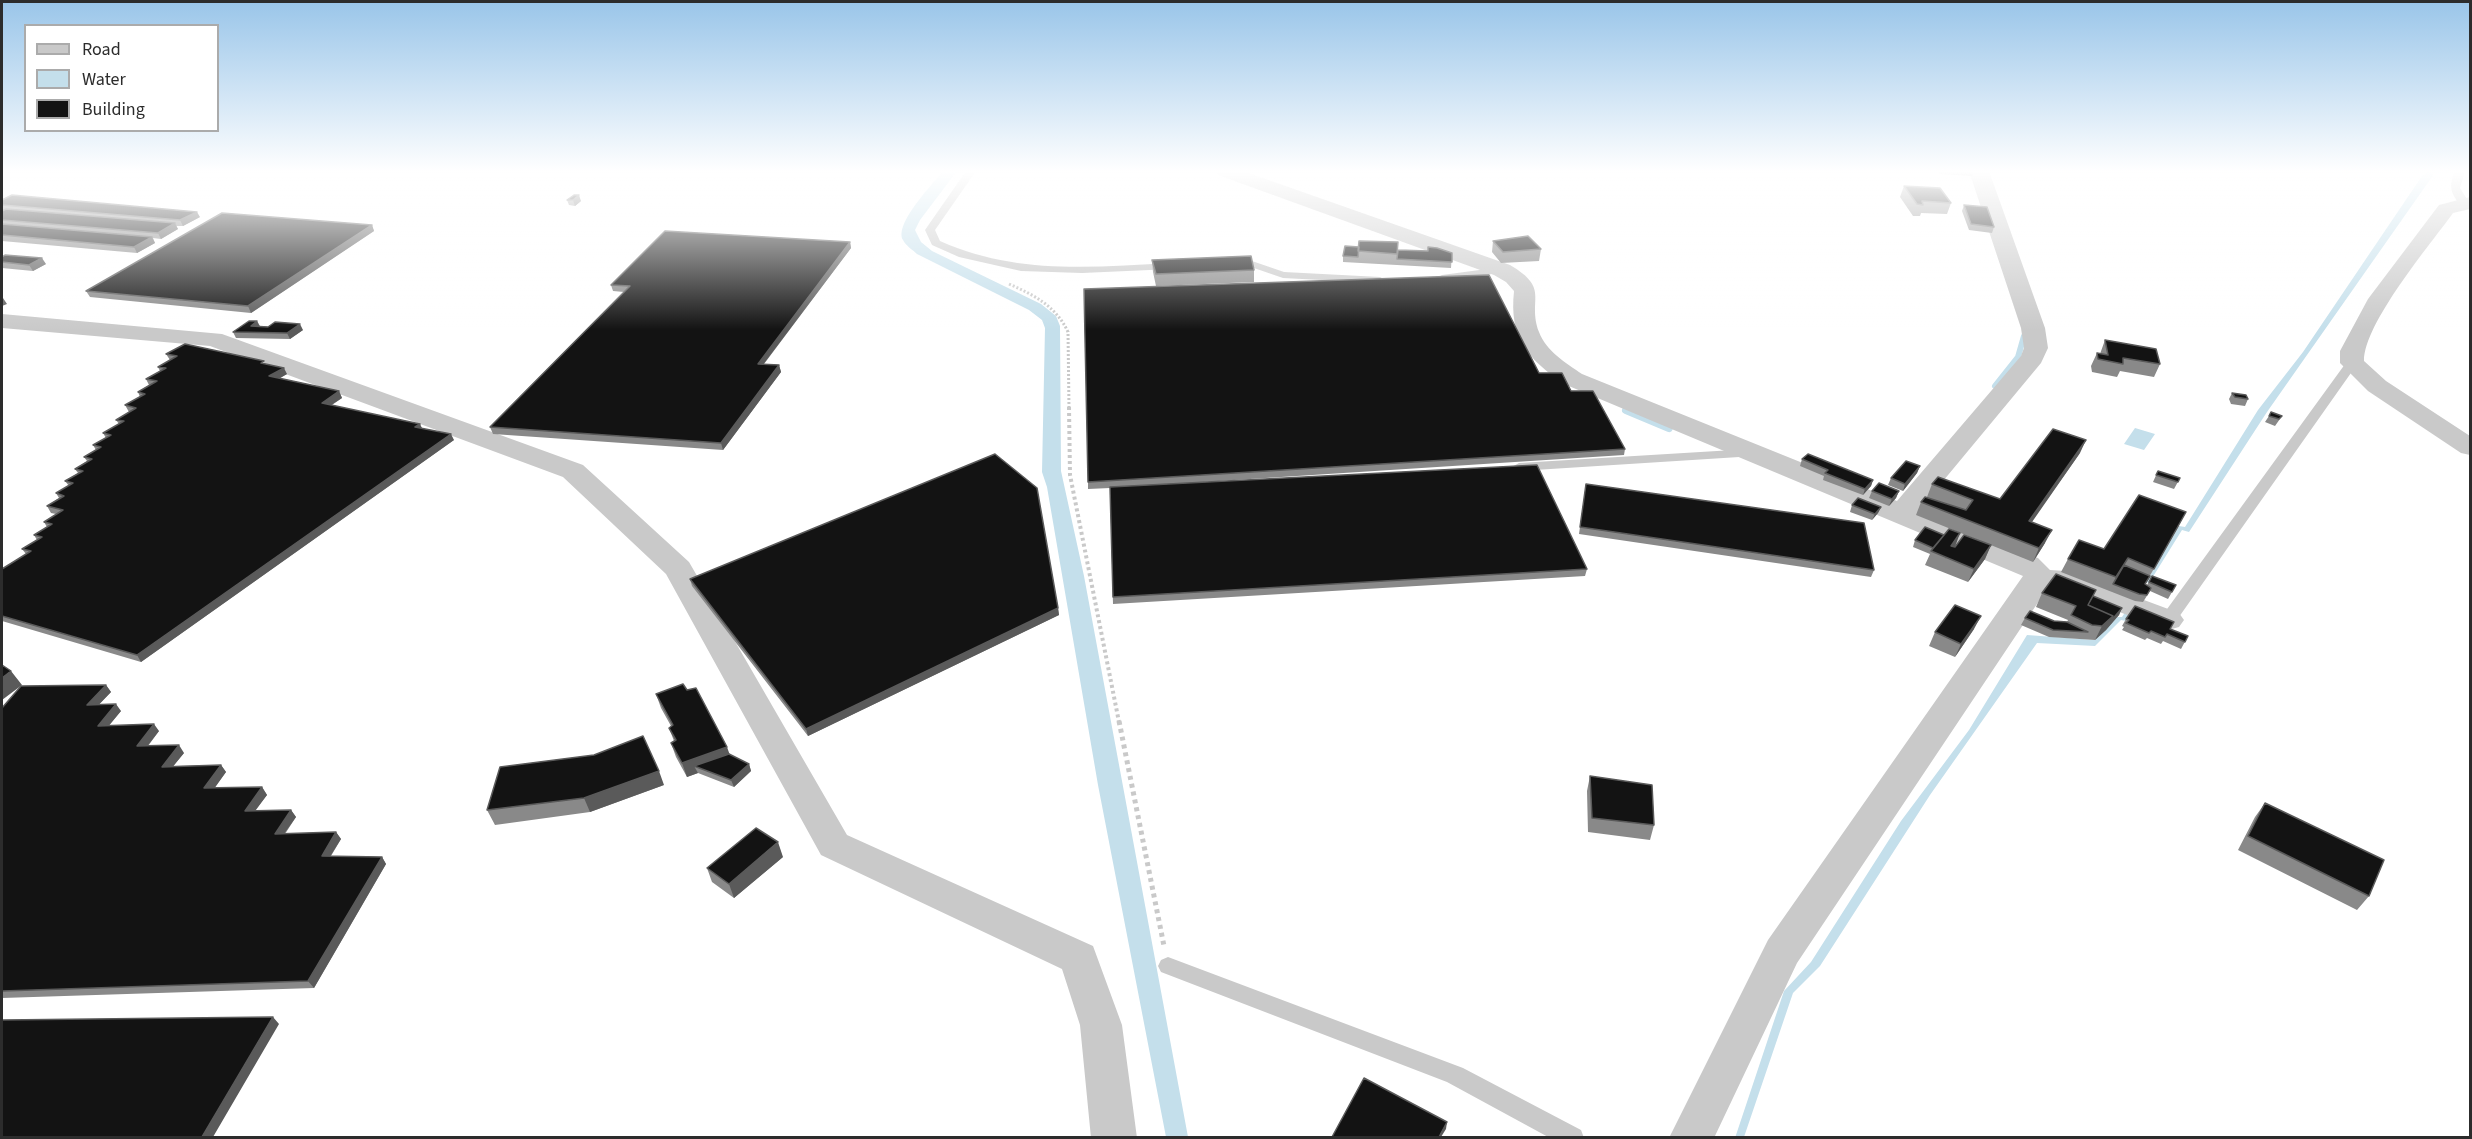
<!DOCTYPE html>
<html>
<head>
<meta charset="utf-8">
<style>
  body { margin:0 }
  #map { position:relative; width:2472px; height:1139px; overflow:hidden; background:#fff; font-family:"Source Sans 3",sans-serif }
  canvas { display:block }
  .frame { position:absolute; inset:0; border:3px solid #2c2c2c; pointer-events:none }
  .legend { position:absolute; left:24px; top:24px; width:195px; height:108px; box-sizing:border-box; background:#fff; border:2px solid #ababab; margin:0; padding:8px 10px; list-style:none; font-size:18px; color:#2c2c2c }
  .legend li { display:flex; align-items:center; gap:12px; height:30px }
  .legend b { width:30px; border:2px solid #ababab }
</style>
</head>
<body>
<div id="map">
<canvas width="2472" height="1139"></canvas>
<div class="frame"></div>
<ul class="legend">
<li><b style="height:8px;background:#c9c9c9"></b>Road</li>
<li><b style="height:16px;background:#c4dfeb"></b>Water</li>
<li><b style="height:16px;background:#131313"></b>Building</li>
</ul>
</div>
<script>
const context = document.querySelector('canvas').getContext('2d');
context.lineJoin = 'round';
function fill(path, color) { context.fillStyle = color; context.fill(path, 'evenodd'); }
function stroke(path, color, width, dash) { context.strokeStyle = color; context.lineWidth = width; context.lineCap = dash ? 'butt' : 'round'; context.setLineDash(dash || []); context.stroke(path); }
fill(new Path2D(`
  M943,171H957L920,220L915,230L921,242L932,251L1041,304L1056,316L1060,326L1061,471L1084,576L1188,1137H1166L1098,785L1047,487L1042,472L1045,328L1042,320L1029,310L917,254C913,250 905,245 903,240C894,224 932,185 943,171Z
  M2428,172L2434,174L2267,412L2189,532L2182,530L2149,583L2146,582L2179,526L2185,527L2258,410L2303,352L2422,176Z
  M2135,428L2155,434L2144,450L2124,444Z
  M2126,611L2131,613L2126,621L2121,620L2095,646L2037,643L1930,795L1820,966L1793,993L1744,1137L1735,1138L1784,991L1811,962L1901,821L1969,730L2027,635L2095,640L2117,617H2122Z`), '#c4dfeb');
stroke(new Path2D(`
  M1995,386L2018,357L2024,336`), '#c4dfeb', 6);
stroke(new Path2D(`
  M1626,410L1669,428`), '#c4dfeb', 8);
stroke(new Path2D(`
  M1009,284C1034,295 1056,306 1068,332L1069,408`), '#c9c9c9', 3, [2, 2]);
stroke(new Path2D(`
  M1069,407L1070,475L1119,722`), '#c9c9c9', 4, [3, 3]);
stroke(new Path2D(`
  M1119,721L1164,946`), '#c9c9c9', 5, [4, 4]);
fill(new Path2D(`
  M966,171H976L935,230L940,241C1016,275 1091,267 1172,263L1177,266L1172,269L1082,273L1021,271L959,257L932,245L925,230Z
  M2455,171H2465L2460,188L2470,204L2469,206H2461C2451,194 2448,186 2455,171Z
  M1235,261H1252L1284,272L1380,277L1386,280L1380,283L1283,278L1251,267L1231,266V262Z
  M1502,267L1507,270L1506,272L1442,281L1436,278L1442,275Z
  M2352,359L2358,363L2174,624H2162L2160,620L2162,616L2348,360Z
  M1750,449L1755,450L1757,453L1755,456L1519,471L1512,467L1519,463Z
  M1168,957L1463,1068L1581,1130L1584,1138H1550L1447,1082L1161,972L1158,966L1161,960Z`), '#c9c9c9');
fill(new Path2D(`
  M1215,171H1243L1510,265C1551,289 1527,299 1539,332C1546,351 1566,363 1582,374L1897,501L2021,356L2024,348L2021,328L1969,171H1989L2045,328L2048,348L2041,363L1919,510L2038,558L2050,570L2066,571L2179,613L2184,620L2179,627L2168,630L2049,586L1797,963L1714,1138H1669L1768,940L2023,576L1564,384C1527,358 1509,338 1514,291L1506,282L1494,275L1218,175Z
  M2470,197V209L2453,213C2430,245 2364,323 2364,361L2386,381L2470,436V455L2461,453L2368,391L2340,363V351L2368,299L2439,205Z
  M2,314L222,334L583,465L689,562L847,835L1093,946L1122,1025L1137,1138H1091L1080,1025L1062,969L821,855L666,574L563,477L210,346L2,328Z`), '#c9c9c9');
fill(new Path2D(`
  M1938,171H1974L1972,176L1940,174Z
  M1904,186L1951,203L1947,214L1921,213L1920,216H1913L1900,197Z
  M2,200L200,217L183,226H176L178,229L161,239L153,238L155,243L137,253L2,241Z
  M567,200L581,201L575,206L569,205Z
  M1964,205L1994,227L1992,233L1969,230L1962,211Z
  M372,225L374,231L251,313L90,297L86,291Z
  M1493,241L1541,249L1539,261L1501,263L1492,252Z
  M850,242L851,248L764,364L779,365L781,372L723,450L493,434L490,427L624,292L613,291L611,285Z
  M1398,242L1397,259L1452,253L1451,268L1343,262V256L1359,247Z
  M2,257L46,264L33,271L2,268Z
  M1152,260L1254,270V282L1156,286L1153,272Z
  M257,321L260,326L303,330L290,339L236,338L233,332Z
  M2105,340L2160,364L2154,377L2120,371L2117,377L2092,372L2091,366L2097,353L2100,354Z
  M166,354L266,364L287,374L279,378L339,391L342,398L332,405L422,429L454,440L141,662L2,621V569L26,554L22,549L37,540L34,535L47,527L44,522L56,514L51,513L47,506L59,498L56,493L69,486L65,481L78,473L75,469L87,461L84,457L96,450L93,445L106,438L103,433L119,424L116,420L129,412L125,405L140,397L138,392L149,385L146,379L160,371L158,367L170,360Z
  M1539,373L1571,391L1625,449L1624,455L1141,486L1587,569L1585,576L1113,604L1110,488L1088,489V482Z
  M2232,393L2248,399L2245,406L2231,404L2229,399Z
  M2269,416H2282L2275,426L2265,422Z
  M2080,453L2031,522L2045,543L2033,562L1916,515L1921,502L1927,497L1932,484L2000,499Z
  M1802,459L1873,480L1871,486L1863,495L1823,480L1824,476L1800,466Z
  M1920,466L1917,473L1903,491L1888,485L1891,478Z
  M2158,471L2180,478L2174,489L2153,482Z
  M1585,491L1874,570L1871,577L1579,534Z
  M1872,491H1899L1896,498L1889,506L1869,498Z
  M1852,505L1881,507L1878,513L1872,520L1850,512Z
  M2179,526L2145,584L2147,585L2152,576L2176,585L2168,599L2150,591L2143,602L2135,601L2061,572L2068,559L2104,549Z
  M1915,540L1955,547L1991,545L1985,559L1968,582L1925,565L1930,554L1913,547Z
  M690,579L1058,608L1059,615L808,736L692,586Z
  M2042,593L2092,597L2122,608L2119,615L2106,630L2095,640L2049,637L2021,625L2025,618L2067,622L2068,620L2036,607Z
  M2126,619L2170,629L2188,636L2181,649L2163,641L2161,644L2147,638L2145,640L2122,630L2124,627L2122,626Z
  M1974,629L1955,657L1929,646L1935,632Z
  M106,685L111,692L99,704L121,711L109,725L159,731L148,746L184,753L173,766L221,765L226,772L214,788L262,787L267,795L255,810H291L296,817L285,834L336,832L341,839L331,856L382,857L386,864L314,988L2,998V708Z
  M656,694L729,754L749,764L751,771L734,787L698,773L687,777L676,757L671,743L674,741L669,728L671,726L661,708Z
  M1590,776L1654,825L1650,840L1588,832L1587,791Z
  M664,785L590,812L495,825L487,810Z
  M2265,803L2369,896L2357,910L2238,850L2255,817Z
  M783,857L734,898L712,882L707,868Z`), '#898989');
fill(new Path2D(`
  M579,195L581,201L575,206L573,200Z
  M197,212L200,217L183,226L180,220Z
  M175,223L178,229L161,239L158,233Z
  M372,225L374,231L251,313L248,306Z
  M152,237L155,243L137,253L134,247Z
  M850,242L851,248L759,370L758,364Z
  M42,258L46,264L33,271L29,265Z
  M2,298H3L7,304L2,306Z
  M257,321L260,327L251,326Z
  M300,324L303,330L290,339L287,333Z
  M779,365L781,372L723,450L721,443Z
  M284,368L287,374L272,383L269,376Z
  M339,391L342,398L325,409L322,403Z
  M420,424L423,430L415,427Z
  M451,434L454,440L141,662L137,655Z
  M2086,440L2080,453L2023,535L2029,521Z
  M1920,466L1917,473L1903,491L1905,484Z
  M1873,480L1871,486L1863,495L1865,489Z
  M1899,491L1896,498L1889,506L1892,499Z
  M1881,507L1878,513L1872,520L1875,514Z
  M2052,530L2045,543L2033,562L2039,548Z
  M1960,533L1955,547L1945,559L1951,546Z
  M1991,545L1985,559L1968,582L1974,569Z
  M1058,608L1059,615L808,736L806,729Z
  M2122,608L2119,615L2106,630L2095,640L2102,626Z
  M1981,616L1974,629L1955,657L1961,644Z
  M11,671L22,685L2,700V678Z
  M106,685L111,692L92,712L87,705Z
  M116,704L121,711L103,733L98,726Z
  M154,724L159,731L142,753L137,746Z
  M179,745L184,753L167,774L162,767Z
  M727,747L732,761L694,766L698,773L687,777L682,763Z
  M749,764L751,771L734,787L731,780Z
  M221,765L226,772L209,796L204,788Z
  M659,771L664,785L590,812L584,798Z
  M262,787L267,795L250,818L245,811Z
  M291,810L296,817L279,841L275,834Z
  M336,832L341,839L326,863L322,856Z
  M778,842L783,857L734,898L729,884Z
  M382,857L386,864L314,988L308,981Z
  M273,1017L279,1024L213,1137H202Z
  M1447,1122L1446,1129L1441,1137H1439Z`), '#5a5a5a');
const building = new Path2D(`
  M1904,186L1940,188L1951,203L1922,201L1923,205L1917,204Z
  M12,195L197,212L180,220L2,205V200Z
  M574,195H579L573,200H567Z
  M1964,205L1987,207L1994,227L1971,224Z
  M6,209L175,223L158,233L2,220V211Z
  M222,213L372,225L248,306L86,291Z
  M2,224L152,237L134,247L2,235Z
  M665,231L850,242L758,364L779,365L721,443L490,427L630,286L611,285Z
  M1528,236L1541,249L1503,252L1493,241Z
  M1359,241L1398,242L1397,254L1358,251Z
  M1345,246L1359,247L1358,257L1343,256Z
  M1428,247L1437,248L1452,253V262L1397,259L1398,250L1428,251Z
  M5,255L42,258L29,265L2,262V257Z
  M1251,256L1254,270L1156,274L1152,260Z
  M1489,275L1539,373H1562L1571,391H1593L1625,449L1088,482L1084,289Z
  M249,321H257L251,326L268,327L275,322L300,324L287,333L233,332Z
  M2105,340L2156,349L2160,364L2123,358V364L2098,359L2097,353L2108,355Z
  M185,344L264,361L261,363L284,368L269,376L339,391L322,403L420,424L415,427L451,434L137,655L2,616V569L31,551L22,549L42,537L34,535L52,524L44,522L63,510L47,506L64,496L56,493L73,483L65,481L83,471L75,469L92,459L84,457L101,447L93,445L111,435L103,433L124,421L116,420L136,408L125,405L145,394L138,392L157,381L146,379L166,368L158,367L177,356L166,354Z
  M2232,393L2246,395L2248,399L2235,397Z
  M2271,412L2282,416L2279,419L2269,416Z
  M2053,429L2086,440L2029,521L2052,530L2039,548L1921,502L1925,497L1966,510L1973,500L1932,484L1938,477L2000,499Z
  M995,454L1037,488L1058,608L806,729L690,579Z
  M1808,454L1873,480L1865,489L1825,473L1828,470L1802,459Z
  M1906,461L1920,466L1905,484L1891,478Z
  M1537,465L1587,569L1113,597L1110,487Z
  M2158,471L2180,478L2178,482L2156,475Z
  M1879,483L1899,491L1892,499L1872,491Z
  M1586,484L1864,523L1874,570L1580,527Z
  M2139,495L2186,512L2154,569L2128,558L2116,577L2068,559L2079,540L2104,549Z
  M1858,498L1881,507L1875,514L1852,505Z
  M1925,527L1944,535L1933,548L1915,540Z
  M1949,529L1960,533L1951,546L1955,547L1964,535L1991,545L1974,569L1931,551Z
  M2124,565L2150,576L2145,584L2151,588L2147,595L2139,594L2113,584Z
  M2056,574L2096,590L2088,605L2113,616L2102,626L2092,625L2071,615L2076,606L2042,593Z
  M2152,576L2176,585L2172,592L2149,582Z
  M2093,596L2122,608L2110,622L2113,616L2088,605Z
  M1955,605L1981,616L1961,644L1935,632Z
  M2135,606L2174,622L2170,629L2188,636L2185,642L2167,634L2165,637L2151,631L2149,633L2126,623L2129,620L2126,619Z
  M2030,611L2054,621L2067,622L2088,632L2053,630L2025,618Z
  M2,665L11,671L2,678Z
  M683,684L687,690L696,688L727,747L682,763L671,743L676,740L669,728L673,725L656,694Z
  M106,685L87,705L116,704L98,726L154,724L137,746L179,745L162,767L221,765L204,788L262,787L245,811L291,810L275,834L336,832L322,856L382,857L308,981L2,991V708L21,686Z
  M643,736L659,771L584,798L487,810L500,767L594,755Z
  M729,754L749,764L731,780L694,766Z
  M1590,776L1652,785L1654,825L1592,818Z
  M2265,803L2384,860L2369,896L2248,836Z
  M756,828L778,842L729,884L707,868Z
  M273,1017L202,1137H2V1020Z
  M1364,1078L1447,1122L1439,1137H1332Z`);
fill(building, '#131313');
stroke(building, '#5a5a5a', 1.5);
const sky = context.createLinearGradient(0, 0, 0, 330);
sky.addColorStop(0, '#99c5e9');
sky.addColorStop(0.52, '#fff');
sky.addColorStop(1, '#ffffff00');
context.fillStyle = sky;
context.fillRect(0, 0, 2472, 330);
</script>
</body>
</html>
